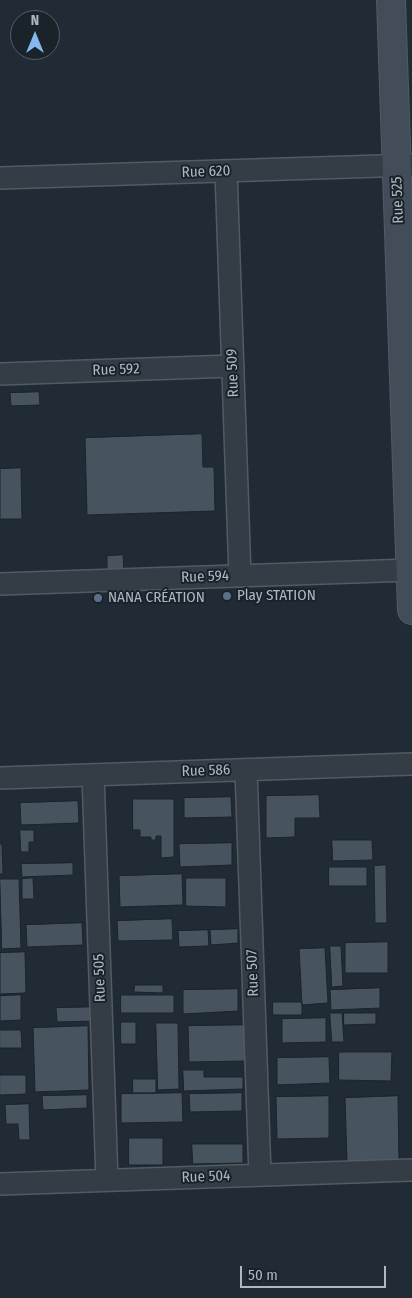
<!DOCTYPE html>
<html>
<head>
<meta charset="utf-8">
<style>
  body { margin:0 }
  #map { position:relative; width:412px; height:1298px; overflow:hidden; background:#212b35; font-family:"Fira Sans Condensed",sans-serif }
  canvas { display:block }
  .north { position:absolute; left:10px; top:10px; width:50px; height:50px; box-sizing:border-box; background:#1a222a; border:1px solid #555e67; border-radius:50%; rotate:0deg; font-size:14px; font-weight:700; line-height:20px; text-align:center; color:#aeb8c3 }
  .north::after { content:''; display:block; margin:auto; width:18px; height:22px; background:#85b7f1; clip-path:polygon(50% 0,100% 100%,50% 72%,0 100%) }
  .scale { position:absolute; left:240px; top:1266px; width:146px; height:22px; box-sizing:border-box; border:2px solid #aeb8c3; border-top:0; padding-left:6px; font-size:15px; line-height:18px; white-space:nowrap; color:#aeb8c3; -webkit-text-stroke:4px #1a222a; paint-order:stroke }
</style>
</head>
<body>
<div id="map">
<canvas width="412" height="1298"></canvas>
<div class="north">N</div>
<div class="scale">50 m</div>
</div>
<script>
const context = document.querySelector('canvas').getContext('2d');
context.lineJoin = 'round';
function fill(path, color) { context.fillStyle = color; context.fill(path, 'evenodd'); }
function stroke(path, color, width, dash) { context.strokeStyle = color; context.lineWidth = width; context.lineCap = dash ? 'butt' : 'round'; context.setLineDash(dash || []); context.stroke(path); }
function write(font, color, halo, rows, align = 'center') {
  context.font = font + ' "Fira Sans Condensed",sans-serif'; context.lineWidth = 4; context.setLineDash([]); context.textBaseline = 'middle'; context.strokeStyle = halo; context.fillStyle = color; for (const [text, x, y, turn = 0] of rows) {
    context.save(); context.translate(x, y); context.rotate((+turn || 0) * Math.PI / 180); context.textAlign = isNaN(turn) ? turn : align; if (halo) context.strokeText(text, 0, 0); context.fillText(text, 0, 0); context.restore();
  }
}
const building = new Path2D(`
  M39,392L40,405L11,406L10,393Z
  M202,434L203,467H214L215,511L87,515L85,438Z
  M21,468L22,519H0V469Z
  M123,555L124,571H107V556Z
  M319,795L320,818H295V837L266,838V796Z
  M231,797L232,817L184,818V798Z
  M133,799H174V857L161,858V836H156V840H151V837H140V830H133Z
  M78,801L79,823L21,825L20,803Z
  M20,830H34V842H29V852H21Z
  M332,840H372L373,860L333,861Z
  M232,843V865L180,867L179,844Z
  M0,844H2L3,874H0Z
  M73,863V875L22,877L21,864Z
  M386,865L387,923H375L374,866Z
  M329,867H367V886H329Z
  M182,874L183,905L120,907L119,876Z
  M33,878L34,899H22V879Z
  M186,878H226V907L186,906Z
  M0,879H19L21,948L2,949Z
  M172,919L173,940L118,941L117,921Z
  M82,923L83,945L27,947L26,925Z
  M238,929V943L211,945L210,930Z
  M208,930L209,946L179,947L178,931Z
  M388,942V973H345V943Z
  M330,946H341L343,986L332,987Z
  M325,948L328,1003L302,1005L299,949Z
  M25,952L26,993L0,994V953Z
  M135,985H163V993L134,992Z
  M380,988V1008L331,1010L330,990Z
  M238,989V1011L183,1014V990Z
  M21,995V1020L0,1021V996Z
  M121,995H174V1013H121Z
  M273,1002H302V1015H273Z
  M96,1007V1021L57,1022L56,1008Z
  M330,1013H342L344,1042H332Z
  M344,1013H376V1024L344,1025Z
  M326,1018V1042L282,1043V1019Z
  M121,1022H136V1044H121Z
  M156,1023H178L179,1089L158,1090Z
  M246,1025L247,1061L189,1062L188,1026Z
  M88,1026L89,1090L35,1092L33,1028Z
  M0,1030H21L22,1048H0Z
  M339,1052H392L391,1081L339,1080Z
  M329,1057L330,1083L277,1085V1058Z
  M183,1070H204V1077H243V1089L184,1091Z
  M0,1075H26V1094L0,1095Z
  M133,1079H156V1093H133Z
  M182,1093L183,1122L121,1123V1094Z
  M242,1093V1111L190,1112L189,1094Z
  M87,1095V1108L43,1110L42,1096Z
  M329,1096V1138L277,1139L276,1097Z
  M398,1096L399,1161L347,1162L345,1098Z
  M29,1104L30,1140H19L18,1124H6L5,1105Z
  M129,1138H163V1165H129Z
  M192,1144H243V1163L193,1164Z`);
fill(building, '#47535f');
stroke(building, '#1c242d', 1);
const street = new Path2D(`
  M226,171L240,576
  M0,178L412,165
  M0,374L233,366
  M0,584L411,570
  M246,770L260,1175
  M93,775L107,1180
  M0,778L412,764
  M0,1184L412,1170`);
const secondary = new Path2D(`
  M391,0L412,610`);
stroke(street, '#525b64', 24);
stroke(secondary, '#525b64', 30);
stroke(street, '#343d46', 21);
stroke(secondary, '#424d59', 28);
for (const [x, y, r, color] of [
  [227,596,5,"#5c6f8a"],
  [98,598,5,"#5c6f8a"]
]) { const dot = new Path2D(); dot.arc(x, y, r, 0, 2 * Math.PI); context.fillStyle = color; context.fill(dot); stroke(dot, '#1a222a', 2); }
write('15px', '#aeb8c3', '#1a222a', [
  ["Rue 620",206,172,-2],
  ["Rue 525",398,200,-92],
  ["Rue 592",116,370,-2],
  ["Rue 509",233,373,-92],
  ["Rue 594",205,577,-2],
  ["Rue 586",206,771,-2],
  ["Rue 507",253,973,-92],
  ["Rue 505",100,978,-92],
  ["Rue 504",206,1177,-2]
]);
write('15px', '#aeb8c3', '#1a222a', [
  ["Play STATION",237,596],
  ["NANA CRÉATION",108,598]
], 'left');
</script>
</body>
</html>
